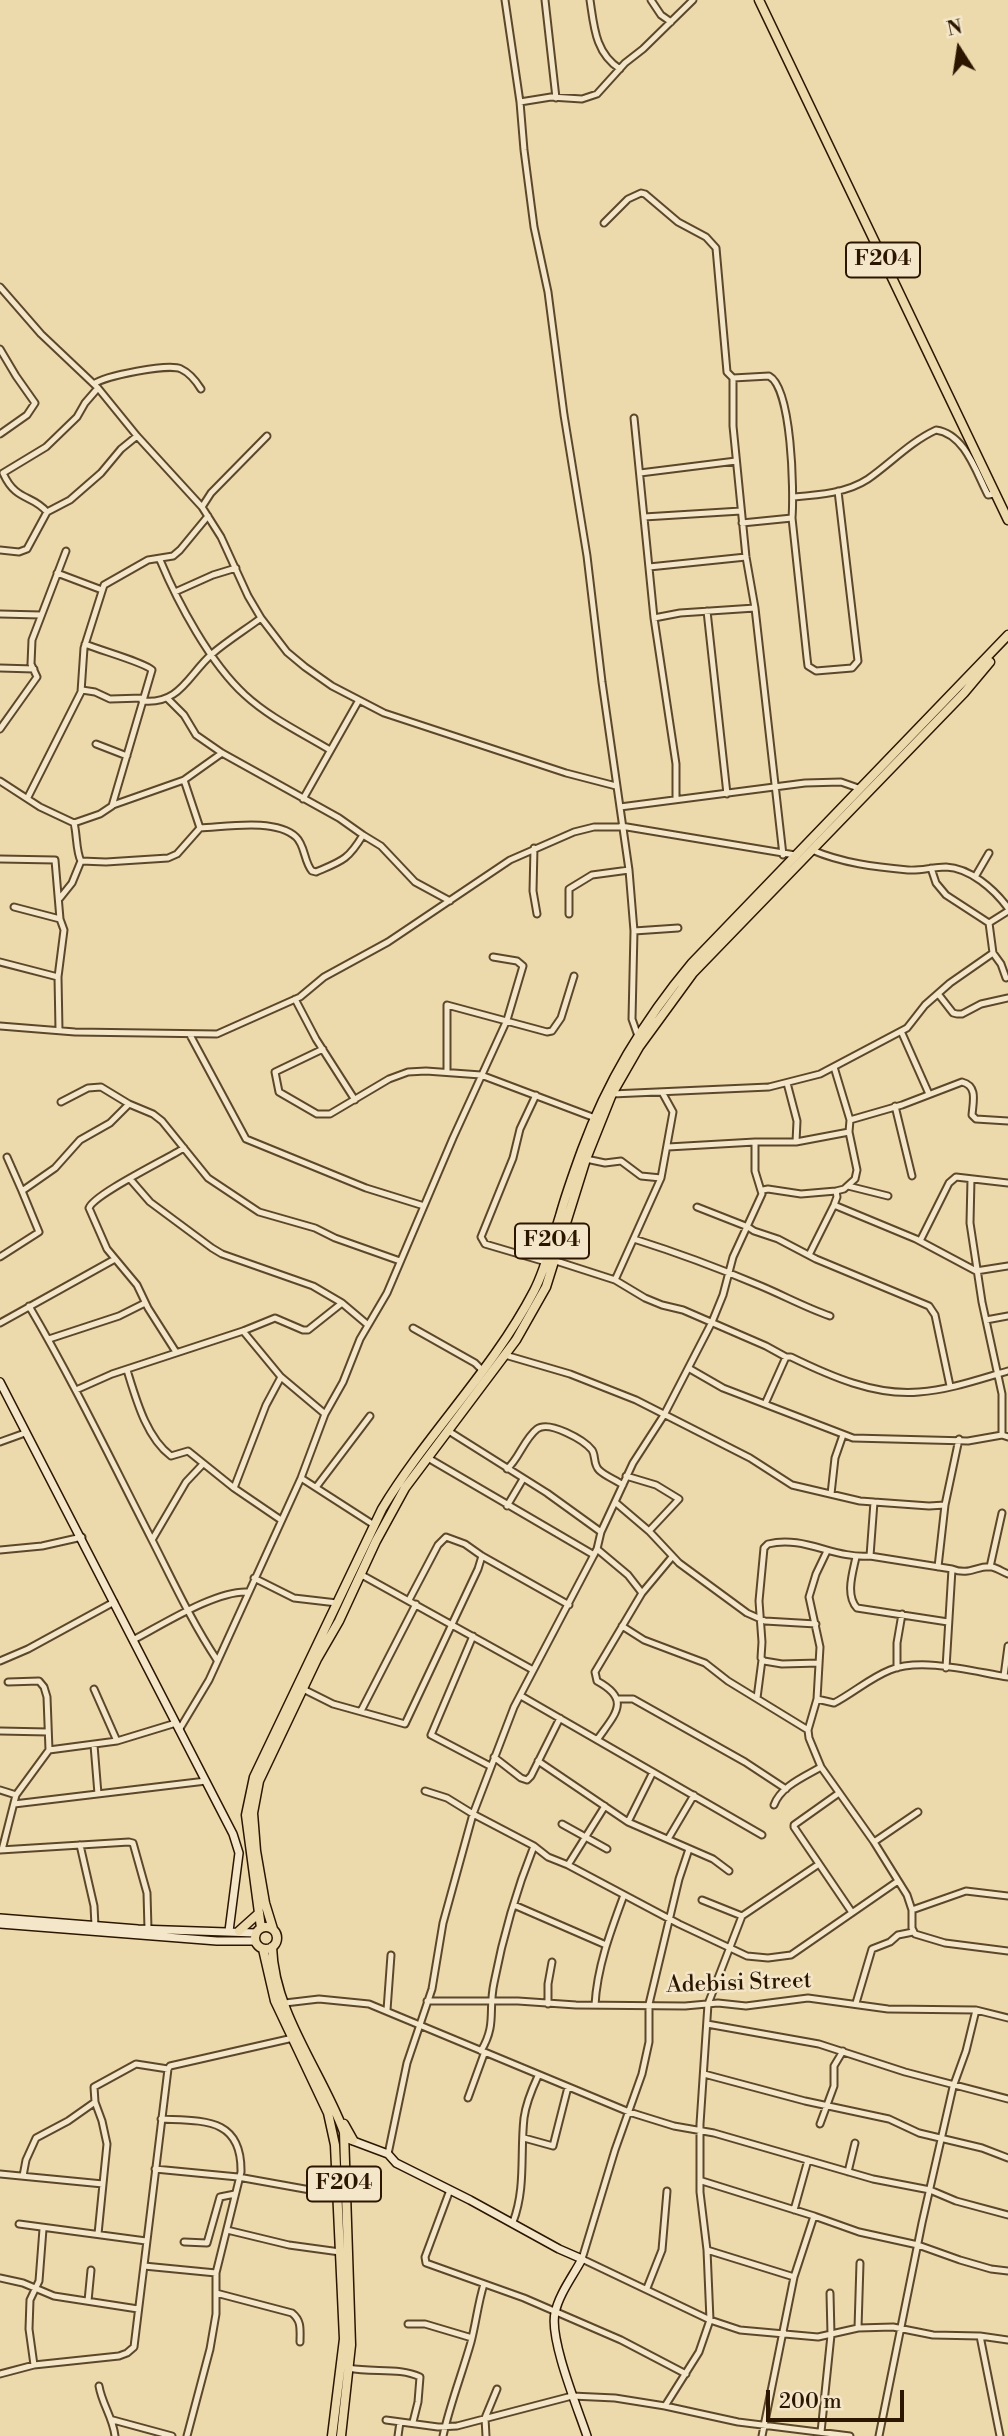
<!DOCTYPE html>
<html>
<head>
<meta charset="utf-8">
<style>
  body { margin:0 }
  #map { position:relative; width:1008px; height:2436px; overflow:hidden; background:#ecd9ac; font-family:"Libre Bodoni",serif }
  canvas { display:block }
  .north { position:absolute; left:924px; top:14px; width:70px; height:70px; -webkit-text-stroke:5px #f3e6c9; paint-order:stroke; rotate:348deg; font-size:19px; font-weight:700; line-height:28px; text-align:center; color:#2d1600 }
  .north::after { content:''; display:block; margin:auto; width:24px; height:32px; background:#2d1600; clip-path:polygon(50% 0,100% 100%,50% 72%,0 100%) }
  .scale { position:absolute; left:766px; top:2390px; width:138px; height:32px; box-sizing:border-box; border:4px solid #2d1600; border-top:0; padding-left:9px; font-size:21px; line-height:24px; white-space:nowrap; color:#2d1600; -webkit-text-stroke:5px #f3e6c9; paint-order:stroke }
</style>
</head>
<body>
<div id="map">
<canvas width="1008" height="2436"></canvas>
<div class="north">N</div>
<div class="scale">200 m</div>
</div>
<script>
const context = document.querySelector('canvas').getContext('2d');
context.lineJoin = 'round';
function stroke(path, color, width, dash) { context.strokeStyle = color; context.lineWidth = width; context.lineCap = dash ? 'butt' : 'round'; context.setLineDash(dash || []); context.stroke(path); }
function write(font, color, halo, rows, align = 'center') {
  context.font = font + ' "Libre Bodoni",serif'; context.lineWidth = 5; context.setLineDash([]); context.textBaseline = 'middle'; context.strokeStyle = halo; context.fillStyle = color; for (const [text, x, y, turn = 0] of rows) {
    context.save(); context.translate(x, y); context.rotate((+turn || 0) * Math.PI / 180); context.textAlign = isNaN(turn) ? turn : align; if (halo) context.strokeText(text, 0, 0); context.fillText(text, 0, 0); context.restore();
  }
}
const street = new Path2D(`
  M505,0L520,102L524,150L534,227L548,292L564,415L587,556L602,682L629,870L634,931L632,1019L638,1036
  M545,0L556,98
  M590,0C594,26 595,53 620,69
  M651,0L661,15L671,22
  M520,102L551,97L582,99L597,94L625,63L643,49L693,0
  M604,223L628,199L641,193L645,194L678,222L706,237L716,248L727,372L733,378V426L746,557L755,608L783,855
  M0,287L41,334L98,388L137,436L202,507L221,537L248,596L261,618L287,652L305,667L332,686L384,713L566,773L616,786
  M0,349L16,376L35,403L27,415L0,434
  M733,378L769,376C792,388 794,491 792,518L807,658L808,666L816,671L852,668L858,661L838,491
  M94,384C104,376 169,363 181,369C190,373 196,381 201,389
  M634,418L654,618L676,764V798
  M640,473L736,461
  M793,497C819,495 847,493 868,479C891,463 910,442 936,430C965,434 976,472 988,495L995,494
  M202,507L211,493L267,436
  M47,512C32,494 16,502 3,473L46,447L77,417L85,403L98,388
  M644,517L741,511
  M742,523L792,518
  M0,550L19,552L27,549L47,512L70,500L101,473L121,449L137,436
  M160,560C178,603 210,663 245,695C270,718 302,733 330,750
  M649,567L746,557
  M57,573L102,590
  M175,592L213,575L236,568
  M707,611L727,794
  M0,614L41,615
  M654,618L680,613L755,608
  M0,668L34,669
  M82,690L95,692L110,699L143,698
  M168,699L184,715L196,735L222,753L339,818L363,835
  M142,701C180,705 188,675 212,654C227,641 245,630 261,618
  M0,729L37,677L31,664L32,640L66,551
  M96,744L127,756
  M184,780L200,828
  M0,781L40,807L74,823C77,834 76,852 81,861L72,883L60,898
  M28,797L81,692L84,648L104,585L148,560L173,556L180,550L208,516
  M303,799L359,700
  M113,805L184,780L222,753
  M620,807L805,783L841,782L861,789
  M74,823L100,814L112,806L152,670C146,663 99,650 85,644
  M534,848L533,891L537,914
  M812,850C842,863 875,867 908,870C921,871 932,867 946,867C970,868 994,889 1008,908
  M0,859L55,860L60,919L64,930L58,977L59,1030
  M81,861L106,862L168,858L177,854L200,828C226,827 275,818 296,837C305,845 304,862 312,871L316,872C342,861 348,860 363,835L381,846L415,882L450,901
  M931,868L936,883L946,895L989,923
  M975,877L989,853
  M14,907L60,919
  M569,914V889L592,875L629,870
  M634,931L678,928
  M993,953L1001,964L1006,978
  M0,962L58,977
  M939,995L953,1013L957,1014H962L981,1004L1008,998
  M295,999L316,1039L355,1100
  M0,1026L75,1032L217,1034L300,997L324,977L388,942L510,860L574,832L594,827H622L621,826L795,855
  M901,1031L929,1094
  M190,1035L246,1139L366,1188L424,1206
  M323,1049L275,1072L279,1092L317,1114H330L389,1079L408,1072L426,1071L481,1075L595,1118
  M447,1072V1005L547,1032L552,1031L561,1018L574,976
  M787,1083L797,1121L796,1142
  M612,1094L769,1087L820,1074L907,1028L925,1005L950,983L993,953L989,923L1008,911
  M536,1095L520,1129L513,1158L481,1237L485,1244L546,1262
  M61,1102L88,1088L101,1087L129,1104L153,1114L162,1121L208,1178L259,1212L315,1228L335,1238L400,1261
  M895,1106L912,1176
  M850,1120L902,1105L962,1082C978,1086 973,1102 972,1115L976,1119L1008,1121
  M668,1147L755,1142H796L849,1132
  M7,1157L22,1191
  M586,1159L605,1163L621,1161L641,1176L661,1178
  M130,1179L150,1202L212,1248L222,1254L313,1286L342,1303L368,1325
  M971,1179L970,1223L982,1302L1002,1394V1435
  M848,1186L888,1196
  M763,1190L768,1189L801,1194L836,1191L844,1189L855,1179L857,1170L849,1132L850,1120L834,1067
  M834,1205L916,1239L976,1271L1008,1266
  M697,1207L748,1227L754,1231L778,1239L816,1259L929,1306L935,1315L950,1386
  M634,1239C675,1252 716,1267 756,1284C781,1294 804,1307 830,1316
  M920,1241L949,1183L956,1177L1008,1183
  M809,1255L834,1205L837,1197L836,1191
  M0,1257L39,1232L22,1191L55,1168L80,1140L110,1123L129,1104
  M556,1261L615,1280L645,1298L662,1305L683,1310L766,1346L786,1357H791C830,1376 875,1396 919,1392C949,1390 980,1379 1008,1371
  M615,1280L661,1178L673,1112L662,1092
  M29,1306C73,1381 111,1460 151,1538C172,1579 191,1621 217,1660
  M986,1320L1008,1316
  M0,1323L115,1259
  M413,1328L475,1363L483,1371
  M243,1331L281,1377L325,1414
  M49,1339L119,1316L145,1303
  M176,1352L148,1308L137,1285L107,1249L89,1208C94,1194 167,1159 184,1148
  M505,1355L570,1374L636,1400L750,1458L792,1485L860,1501L929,1506L945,1505
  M690,1369L723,1388L853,1438L968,1441L1002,1435L1008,1437
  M127,1370C136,1399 146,1437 171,1456L188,1451L234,1488L281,1520
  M76,1390L112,1374L243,1331L275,1318L303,1330H308L342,1303
  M765,1404L786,1357
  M447,1430L547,1493L601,1532
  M0,1442L25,1433
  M428,1458L594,1555
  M507,1469C519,1459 524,1439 537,1429C549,1420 584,1440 592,1450C596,1456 593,1464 599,1470C605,1476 616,1480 623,1485
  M626,1476L656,1485L679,1499L649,1531
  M301,1478L374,1525
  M317,1486L370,1416
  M234,1488L266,1405L281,1377
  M831,1494L835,1458L843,1435
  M615,1502L649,1531L679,1563L747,1613L765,1621L816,1624
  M507,1506L523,1479
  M152,1540L186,1482L203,1464
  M597,1549L628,1575L642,1593L595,1672L597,1681C632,1700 615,1714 597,1740
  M0,1550L42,1546L82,1537
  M827,1551L816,1574L809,1597L820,1647L817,1699L808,1730L809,1738L821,1767L874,1842L907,1895L912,1910V1928L915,1934L945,1943L1008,1951
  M870,1556L874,1502
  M856,1557C853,1572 845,1595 857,1608L948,1622
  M938,1567L945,1505L959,1439
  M990,1567L1002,1513
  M360,1574L533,1670
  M254,1578L294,1598L337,1603
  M642,1593L672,1557
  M409,1600L438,1545L446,1537L465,1544L482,1556L569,1605
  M622,1626L644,1640L705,1663L728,1681L808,1730
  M473,1636L431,1735L490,1766
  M133,1640C162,1625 216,1590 248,1592
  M0,1661L28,1649L114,1602
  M819,1663L782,1664L764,1661L761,1658L762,1642L759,1601L764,1548L768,1544C804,1535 834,1559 870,1556L952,1569C970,1576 977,1565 992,1567C997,1568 1003,1572 1008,1574
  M897,1668V1643L902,1614
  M946,1668L952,1569
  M1004,1676L1008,1646
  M94,1689L117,1741
  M303,1689L333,1704L405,1724L478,1569L482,1556
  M521,1696L762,1835
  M757,1698L762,1660
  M618,1699H633L745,1762L786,1789
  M817,1699L834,1703C853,1693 870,1678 890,1670C922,1657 975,1672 1008,1677
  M361,1711L416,1604
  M179,1730L209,1680L301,1478L325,1414L343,1382L360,1339L387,1293L453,1138L507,1020L523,966L517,961L493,957
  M0,1731L48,1732
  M94,1745L98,1794
  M49,1750L117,1741L176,1723
  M494,1757L521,1778L527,1780L531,1776L560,1718
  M538,1761L628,1822L713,1859L729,1871
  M0,1790L16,1795
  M425,1791L447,1798L473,1814L534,1846L548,1857L568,1865L679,1924L747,1956L768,1958L791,1955L898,1881
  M839,1793L794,1825V1827L851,1911
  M14,1804L206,1781
  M774,1805C781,1786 804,1777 821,1767
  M628,1822L653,1772
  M562,1824L607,1849
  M668,1839L694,1795
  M874,1842L918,1812
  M80,1845L94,1906L95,1926
  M689,1849L679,1879L649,2004V2042L642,2074L615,2150L582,2259L710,2320L740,2330L818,2337L858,2328L893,2327L933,2335L980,2336L1008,2340
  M0,1850L129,1842L133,1843L147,1893L148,1929
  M2,1850L16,1795L49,1750L47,1697L44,1687L39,1681L8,1682
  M568,1865L605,1806
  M702,1900L742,1916
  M514,1905L606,1945
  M912,1910L966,1891L1008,1896
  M427,2001H518L576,2005L685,2006L718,2003L746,2006L808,1998L888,2009L976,2010L1008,2018
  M285,2003L319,1999L369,2004L629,2112L674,2126L714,2133L873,2179L930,2190L956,2201L1008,2215
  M856,2003L872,1949L890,1942L898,1935L913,1932
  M548,2004V1984L552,1962
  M595,2005C597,1967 611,1930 624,1895
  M387,2010L391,1955
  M707,2024L819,2044L905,2072L1008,2099
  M481,2051C497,2024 488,2011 494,1983C503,1936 516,1891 534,1846
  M704,2074L805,2101L889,2119L919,2133L982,2148L1008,2158
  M468,2098L484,2054
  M161,2119C203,2121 242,2117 241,2172L216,2273V2314L210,2349L187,2436
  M820,2124L834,2086V2066L843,2051
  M524,2138L553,2146L568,2087
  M388,2154L407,2063L432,1989L443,1923L473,1814L514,1707L597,1549L601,1532L633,1463L664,1415L712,1322L723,1295L733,1257L762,1194L755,1171V1142
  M155,2169L238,2177L338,2195
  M848,2172L855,2143
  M0,2174L103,2184
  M23,2176L26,2160L36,2138L68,2121L95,2102
  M702,2181L814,2216L859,2232L918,2245L960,2260L991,2269L1008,2271
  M450,2190L425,2257L426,2263L524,2298L621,2340L686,2374
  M794,2210L808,2160
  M513,2222C526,2188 520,2154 524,2118C526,2103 532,2089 538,2076
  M19,2224L146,2241
  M227,2230L289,2245L340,2252
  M98,2234L107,2144L102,2121L95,2102L94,2087L136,2064L168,2069
  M184,2242L207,2243L220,2197L235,2194
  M707,2250L794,2277
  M144,2266L216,2273
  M0,2278L23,2283L54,2296L138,2309
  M647,2288L662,2250L667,2191
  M216,2293L292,2313C302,2321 300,2330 300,2342
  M88,2301L91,2270
  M408,2324H425L472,2338
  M858,2328L860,2263
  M980,2336L1000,2436
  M34,2365L29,2329L30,2300L39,2281L43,2229
  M349,2368C372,2373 400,2367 420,2377L418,2402L413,2422
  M0,2374L34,2365L119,2356L127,2353L134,2347L168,2069L170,2066L293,2038
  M99,2386C102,2404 113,2418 115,2436
  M665,2406L699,2352L710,2320L707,2250L700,2192V2124L708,2004L742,1916L819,1864
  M113,2420L172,2436
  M386,2420L438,2427L457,2426L572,2396L615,2398L665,2406L738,2422L850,2436
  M821,2432L831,2335L830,2293
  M398,2436L400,2422
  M443,2436C450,2404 462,2374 471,2342C476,2323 478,2303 484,2284
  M486,2436L485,2418L497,2389
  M762,2436L794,2277L814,2216
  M879,2436L922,2223L953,2087L966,2051L976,2010`);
const secondary = new Path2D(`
  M0,1382L233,1834L239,1853L229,1931
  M0,1918L138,1929L256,1933
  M0,1924L217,1941H255
  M348,2139L388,2154L396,2163L470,2200L559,2249L582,2259C573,2276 559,2294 555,2313C549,2339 578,2409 587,2436`);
const primary = new Path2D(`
  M759,0L1008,520
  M255 1938a11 11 0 1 1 22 0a11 11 0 1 1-22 0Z
  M261,1928L246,1815L254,1777L382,1509C428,1433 493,1370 534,1291C546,1268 552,1241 560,1216C566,1194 574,1172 582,1150C607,1082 645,1019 692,963L1008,635
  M273,1929L265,1903L256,1851L253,1813L259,1781L317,1659L339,1621L376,1541L405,1488L516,1340L546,1287L586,1159L612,1094L639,1047L693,973L964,693L990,662
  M239,1931L258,1914
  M272,1947C274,2013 321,2071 344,2132L351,2345L341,2436
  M263,1949L275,2001L328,2113L335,2145L344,2339L332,2436
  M344,2124L353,2140`);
stroke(street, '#5d472b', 9);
stroke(secondary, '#2d1600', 10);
stroke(primary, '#2d1600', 11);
stroke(street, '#f3e6c9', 5);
stroke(secondary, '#f3e6c9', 7);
stroke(primary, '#ecd9ac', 8);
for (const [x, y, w] of [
  [883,260,74],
  [552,1241,74],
  [344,2184,74]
]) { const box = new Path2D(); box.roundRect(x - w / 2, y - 17.5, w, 35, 5); context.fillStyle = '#f3e6c9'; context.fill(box); stroke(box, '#2d1600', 2); }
write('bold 21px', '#2d1600', null, [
  ["F204",883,260],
  ["F204",552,1241],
  ["F204",344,2184]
]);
write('23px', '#2d1600', '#f3e6c9', [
  ["Adebisi Street",739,1984,-2]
]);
</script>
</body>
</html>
